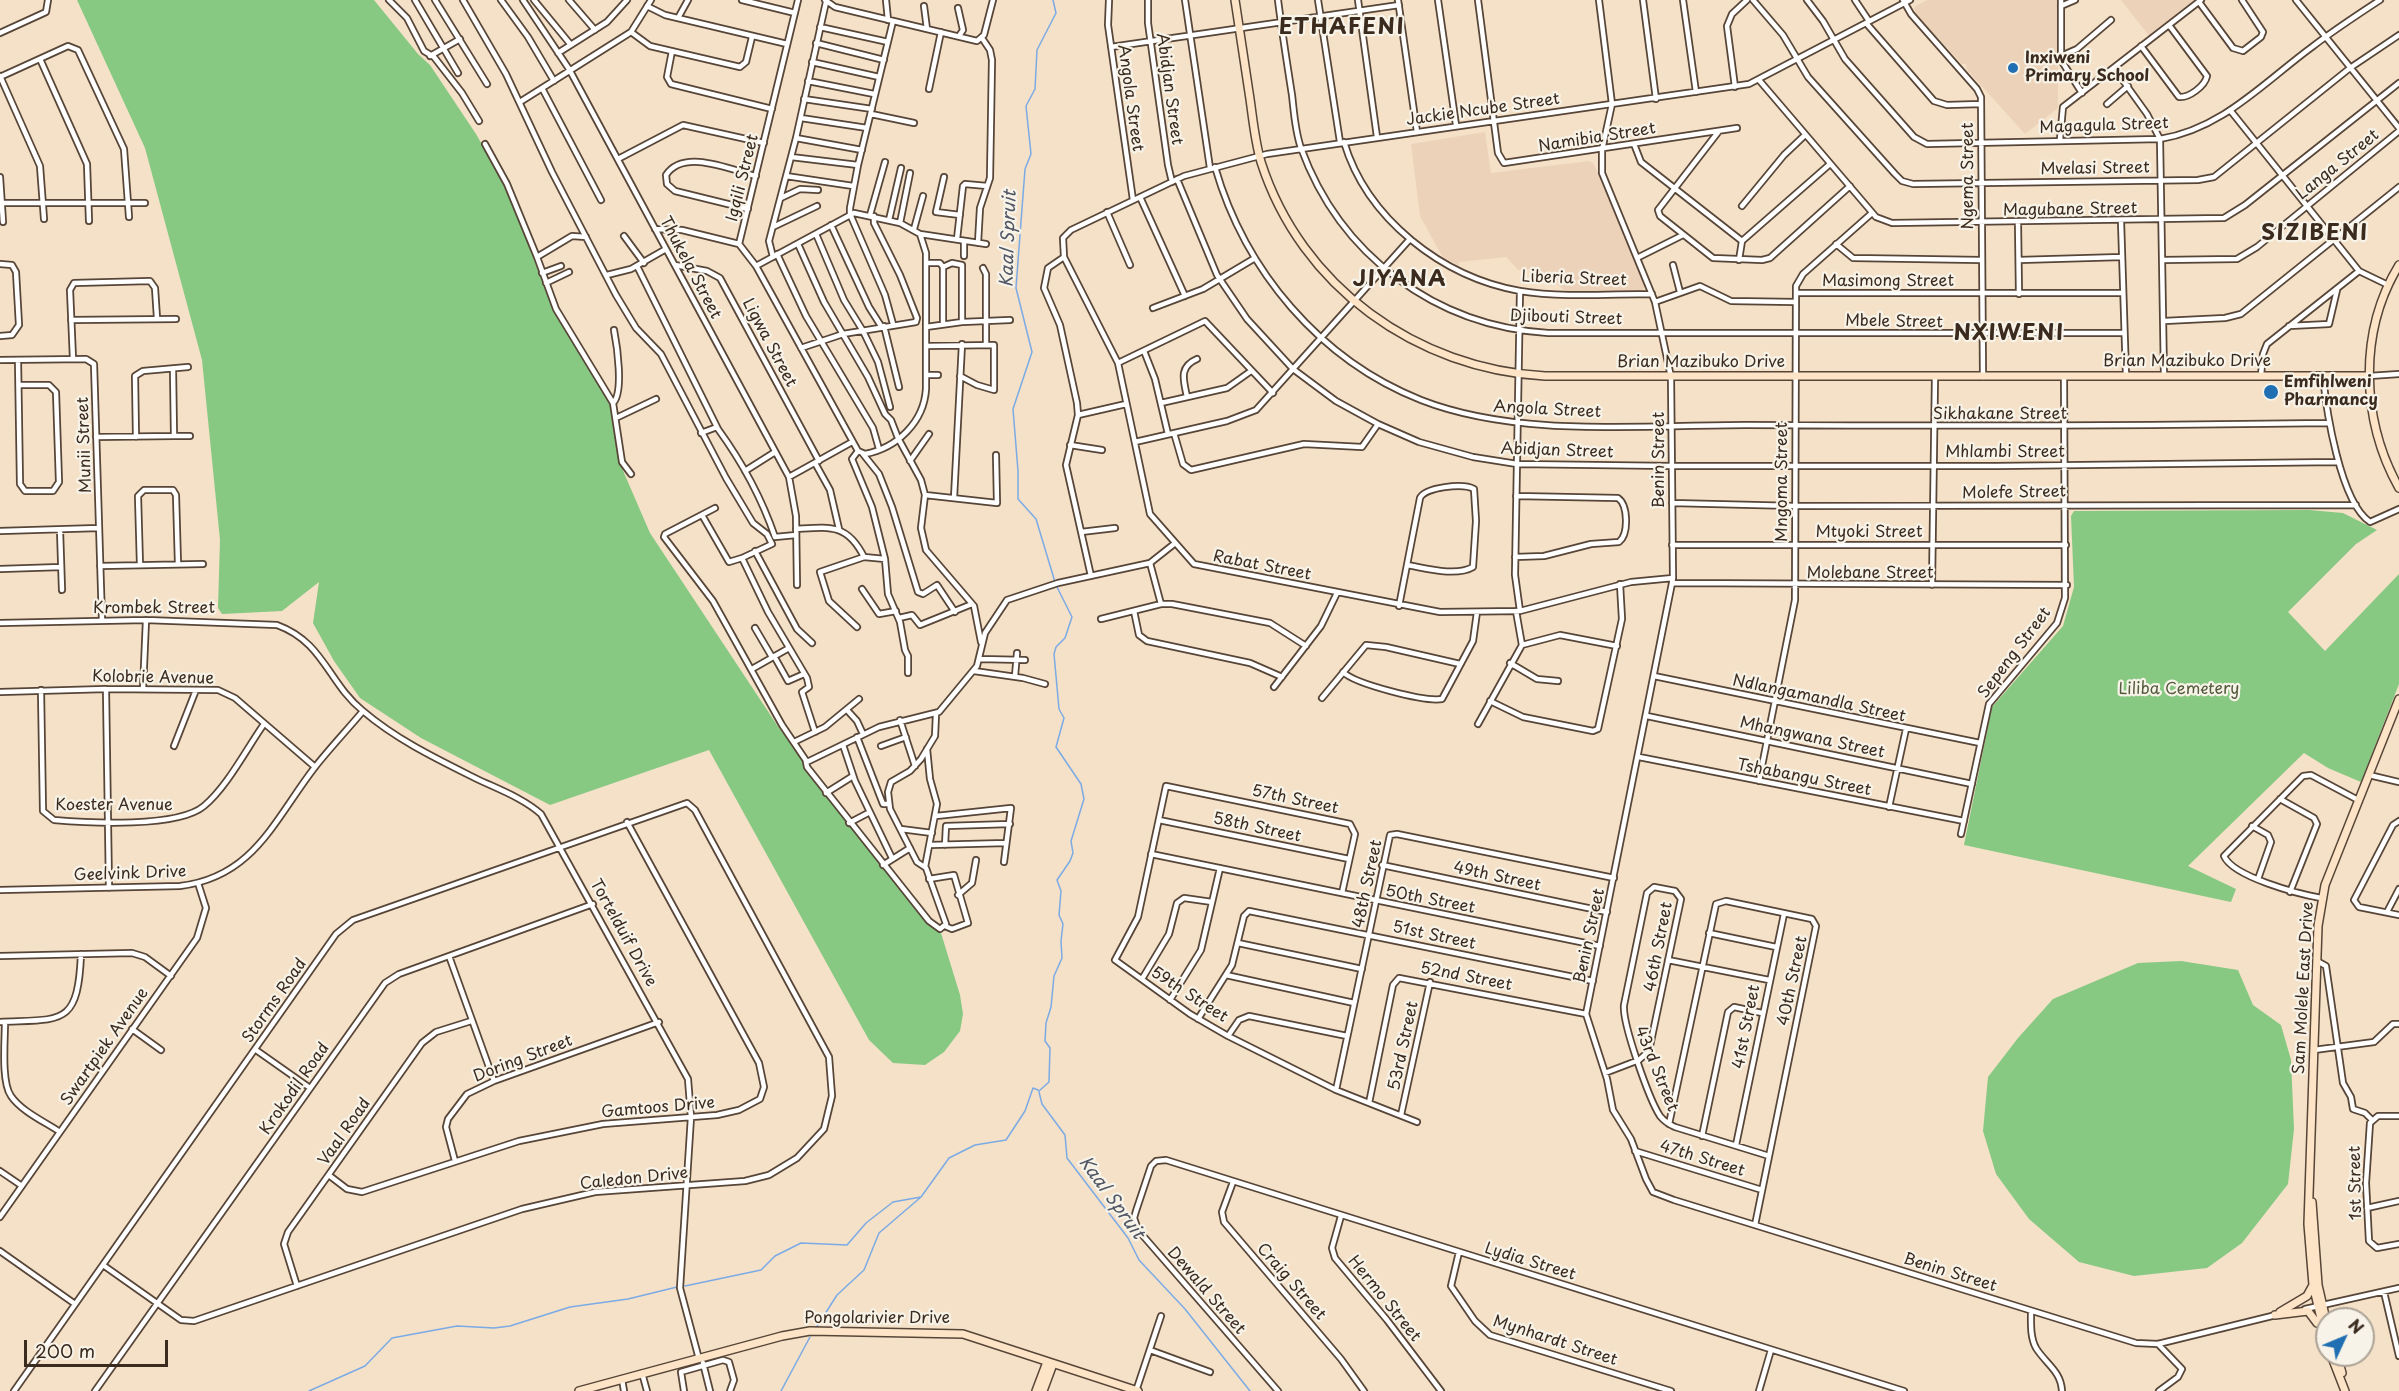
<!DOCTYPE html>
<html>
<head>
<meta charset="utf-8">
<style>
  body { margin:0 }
  #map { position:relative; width:2399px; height:1391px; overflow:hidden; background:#f4e1c8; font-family:"Playpen Sans",sans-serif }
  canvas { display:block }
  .north { position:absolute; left:2315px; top:1307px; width:60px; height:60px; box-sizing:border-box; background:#f7f3e8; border:2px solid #aca397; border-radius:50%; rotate:46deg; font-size:16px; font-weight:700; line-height:24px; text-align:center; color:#3b2a1e }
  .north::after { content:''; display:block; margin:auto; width:21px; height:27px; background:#1f6fb2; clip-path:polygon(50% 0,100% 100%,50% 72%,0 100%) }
  .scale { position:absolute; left:24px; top:1340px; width:144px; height:27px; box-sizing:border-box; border:3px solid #3b2a1e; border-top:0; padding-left:8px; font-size:18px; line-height:21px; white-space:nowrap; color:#3b2a1e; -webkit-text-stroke:4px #f7f3e8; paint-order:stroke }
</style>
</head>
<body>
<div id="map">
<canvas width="2399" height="1391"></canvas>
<div class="north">N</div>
<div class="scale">200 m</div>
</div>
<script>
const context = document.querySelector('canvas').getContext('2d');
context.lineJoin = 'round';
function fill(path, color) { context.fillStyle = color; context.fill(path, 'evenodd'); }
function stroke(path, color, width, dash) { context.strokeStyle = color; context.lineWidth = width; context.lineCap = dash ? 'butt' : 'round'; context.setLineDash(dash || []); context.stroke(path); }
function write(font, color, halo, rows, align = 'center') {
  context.font = font + ' "Playpen Sans",sans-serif'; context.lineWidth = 4.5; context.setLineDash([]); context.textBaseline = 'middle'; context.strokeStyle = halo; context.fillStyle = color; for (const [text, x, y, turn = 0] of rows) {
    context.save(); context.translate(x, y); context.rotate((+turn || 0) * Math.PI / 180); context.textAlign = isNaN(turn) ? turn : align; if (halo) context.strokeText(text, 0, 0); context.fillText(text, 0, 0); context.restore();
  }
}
fill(new Path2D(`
  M1927,0H2058V108L2025,134L1967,70L1966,64H1962L1915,13L1914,7Z
  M2121,0H2198L2150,37Z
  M1485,132L1491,173L1589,161L1594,164L1645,286L1641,292L1568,293L1538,269L1518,270L1506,257L1459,262V266L1442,256L1420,216L1411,144Z`), '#ecd2b9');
fill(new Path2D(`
  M77,0H374L418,54L430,65L476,134L508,190L552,308L618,416L621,466L650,533L779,728L839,807L941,933L960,995L963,1014L960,1031L944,1052L925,1065L893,1063L869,1040L709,750L550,805L421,738L360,698L334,661L313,623L319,582L282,611L222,614L218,608L220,540L202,360L145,148Z
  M2309,510L2343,513L2377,530L2356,544L2288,612L2325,651L2399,574V684L2361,782L2328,768L2304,753L2188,866L2236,889L2231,902L1964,845L1992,707L2063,626L2074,587L2071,516L2074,511Z
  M2181,961L2238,970L2253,1005L2281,1025L2291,1060L2294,1129L2288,1184L2242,1243L2207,1268L2134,1276L2079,1262L2029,1219L1996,1174L1983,1131L1988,1077L2018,1038L2053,999L2138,963Z`), '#87c982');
stroke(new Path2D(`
  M1053,0L1056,13L1037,50L1035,89L1026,106L1031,154L1025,169L1016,288L1032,352L1013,409L1018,471V499L1036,519L1055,582
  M1039,1091L1049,1082L1050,1048L1045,1041L1046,1023L1051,1007L1054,976L1062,958L1061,941L1063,924L1059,915L1061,891L1057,880L1070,861L1073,853L1071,841L1084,799L1081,784L1056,747L1064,718L1059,709L1054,654L1056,647L1065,638L1072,617L1056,585
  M1039,1092L1042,1104L1065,1135L1067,1158L1128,1238L1139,1260L1185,1309L1250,1391
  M685,1286L761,1270L775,1256L801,1243L847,1245L866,1223L893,1202L921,1197L949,1158L975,1145L1006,1140L1025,1111L1033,1088L1038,1090
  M816,1328L837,1295L864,1270L879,1233L921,1197
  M309,1391L365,1366L392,1338L457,1326L494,1328L510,1326L570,1307L628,1299L677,1287
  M781,1391L810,1337`), '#7baae5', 1.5);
const street = new Path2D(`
  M389,0L407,18L424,51L434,57L462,93L479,121
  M415,0L458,73
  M435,0L487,84
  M463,0L506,74L552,172L616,295L636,328L661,354L726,478L753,523L767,534L772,544L742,558
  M501,0L528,37L554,81
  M523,0L569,69L789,477L796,516L797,585
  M534,0L571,45
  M569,0L595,30
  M742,0L795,13
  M825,0L835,7L977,41L984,35L993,0
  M886,0L888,20
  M1109,0L1108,25L1133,200
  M1148,0V23L1168,165L1172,182
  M1185,0L1210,168
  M1278,0C1282,32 1287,63 1292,95C1294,112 1295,131 1301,148C1340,255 1435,326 1548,333H2124
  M1318,0L1340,142
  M1358,0L1377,137
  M1398,0L1417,132
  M1438,0L1456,125
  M1478,0L1498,153L1504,163L1737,128
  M1599,0L1612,104L1602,150V173L1655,302L1671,377L1673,578L1586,1014L1607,1079L1613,1110L1631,1139L1646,1179L1653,1192L1674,1200L2136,1343L2158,1344L2276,1315
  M1643,0L1656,99
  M1683,0L1696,92
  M1753,0L1783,35L1808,77L1895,174L1902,181L1913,184L2198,180L2214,177L2350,68L2399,35
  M1807,0L1823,21L1845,59L1914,137L1927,144L2160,139C2222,129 2263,83 2312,47C2334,30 2357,15 2380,0
  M1855,0L1869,21
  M1903,0L1911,14L1977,89L1981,97L1983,377
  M2061,0V60L2082,93
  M2296,0L2399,128
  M2199,2L2233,48L2243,51L2261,37L2263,32L2242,0
  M647,6L665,15L787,44
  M924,6L927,29
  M2061,6L2075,0
  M958,8L963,30L959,36
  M678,18L688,0
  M1866,23L1934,101L1947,105L1981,104
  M820,27L888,42
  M631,32L650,46L740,67L746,62L752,37
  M0,33L46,12L48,0
  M816,43L884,60
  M2141,46L2179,97C2189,98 2205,86 2207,76L2169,25
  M1111,47L1399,5
  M672,51L667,77L671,84L772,109
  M558,53L607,22L627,0
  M430,56L460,39
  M2061,56L2077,49L2111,20
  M40,59L87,164L89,221
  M812,62L879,77
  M2114,68L2147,114L2160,139L2164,376
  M0,76L40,166L44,219
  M0,77L68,46L78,50L124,149L129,217
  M1759,80L1876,217L1892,223L2224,218L2245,205L2399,83
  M808,81L874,94
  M1735,87L1727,26L1732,14L1747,0
  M929,89L941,32
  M543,90L601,200
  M804,99L872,109
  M520,102L631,32L651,0
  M2107,104L2128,86
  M2230,110L2359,271L2388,285
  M871,114L914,123
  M801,118L867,128
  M1719,131L1658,210L1660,216L1713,258L1762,260L1770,258L1850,186
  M796,138L862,150
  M2060,139L2063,107L2201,0
  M1344,142C1367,219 1442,277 1520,291C1563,298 1609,294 1652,294
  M485,144L507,184L537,257L572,236L586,237
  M1634,144L1641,162L1742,241L1830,164
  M791,157L858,165
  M618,159L683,125L764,143
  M1215,167C1245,271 1320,360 1421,400C1518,438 1643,425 1746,425C1940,426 2134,426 2328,423
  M786,176L853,186
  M0,177L3,222
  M944,177L936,212L960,215
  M1177,179L1217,275L1247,319L1293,369L1336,401L1378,424L1419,442L1473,457L1517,464L1672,466H1997L2338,462
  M1140,197L1185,296
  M781,198L800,189L818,190
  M0,203H145
  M1742,206L1784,155L1805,135
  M748,209L675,191L667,184L666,175C684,148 731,170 756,176
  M1107,212L1130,265
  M870,215L885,162
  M889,220L901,168
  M2121,221L2126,375
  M900,223L910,173
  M2018,223L2019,294
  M831,225L869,307L881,326
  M773,227L817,206
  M655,229L682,230L739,244
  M914,229L923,196
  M816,234L844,300L863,331L878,362L890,407
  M920,234L986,244
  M624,236L644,263
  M957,239L963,186L965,184L987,186
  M978,243L980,208L990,178L992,60L990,50L982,38
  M798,244L824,302L868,377L885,414L891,420L898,438L921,480L925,495L921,528L926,550L974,606L981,642
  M1836,244L1853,258L1981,260
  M777,254L806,316L873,428L879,449
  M964,256V242
  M537,257L556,309L613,403C624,393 617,345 614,330
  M773,257L769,241L796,138L826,2
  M1064,257L1048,268L1044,288L1060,325L1077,403L1078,415L1066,465L1091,576
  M1637,258L1683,235
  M1739,260L1742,241
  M2019,260L2122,257
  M2163,260L2237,259L2257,247L2399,131
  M926,263H940L943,267
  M0,264L12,265L16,272L19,325L12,335L0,336
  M675,265L707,271L720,278L819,461
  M1673,265L1680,292
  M637,266L718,429C742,462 762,499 775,537L796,535
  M756,266L854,213L900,223L920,234L926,253V389C924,422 897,448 865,454L858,451L756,266L739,244L798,0
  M943,267L952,263L962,265V322
  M943,267V324
  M983,268L986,274V343
  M542,273L561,266
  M607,275L631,269L666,249
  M546,283L569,272
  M1796,293H2123
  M1655,302L1700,286L1731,301L1795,302
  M1153,308L1203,289L1255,258
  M71,320L176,319
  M2164,321L2225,318L2241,314L2399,187
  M893,324L885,295L850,214V208L858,165L893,21
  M884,326L899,387
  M2289,326L2329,324L2337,290
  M926,327L962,322L1010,320
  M926,346L994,345V390L977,385L960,376
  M801,348L843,334L916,322L917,318L900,275L874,223V216
  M1144,351L1155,379L1168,434
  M73,359L70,290L74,283L150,281L155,288L157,318
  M0,360L86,359L94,364L102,621
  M18,360L20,484L25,491H53L59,482L56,392L49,385H19
  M1118,363L1205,321L1273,393
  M926,375H938
  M2261,375L2263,354L2267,344L2359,271
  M2323,375C2326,409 2340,502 2370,522L2399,509
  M2369,376L2399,374
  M1187,397C1184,381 1178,367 1197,359
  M613,403L622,462L631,474
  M1161,403L1227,388L1251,371
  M1078,415L1126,404
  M616,418L656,399
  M701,433L717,427
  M1174,433L1183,464L1191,470L1304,444L1362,447L1378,424
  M174,436H190
  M96,437L174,436L173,369
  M136,437L135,376L143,371L188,367
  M1135,442L1227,421L1256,410L1410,239
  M1070,445L1102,450
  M858,451L852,459L872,507L885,559L888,594L900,622L905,650L908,656V673
  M863,454L879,474L892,507L918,592L923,594L937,585L955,612
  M910,461L929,434
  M815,463L830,490L839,529
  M745,471L775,452
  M789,477L852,442
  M925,495L997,503L996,455
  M954,498L962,344
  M1672,503L1795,506L2356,505
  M715,508L665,534L664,537L713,601L782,725L807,762L879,727L939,712L977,666L985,633L1007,600L1058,583L1150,563L1174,544
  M702,515L729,562L742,558L768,612L807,678L809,687L802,692L815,732
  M796,529C829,527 847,523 864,557
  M60,530L62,590
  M0,531L99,528
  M1081,532L1115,528
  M1672,545H2066
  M755,551L797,629L812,643
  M1515,557L1544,556L1591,544L1619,542C1629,534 1628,505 1618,498L1516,496
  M1150,563L1161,604
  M140,565L138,496L144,490H173L176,495L178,564
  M100,566L203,564
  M0,569L61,567
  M1673,578L1631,582L1520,611L1440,612L1194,564L1150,514L1118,363L1064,257L1063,238L1071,230L1184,176L1267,154L1749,84L1910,0
  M1673,583L2067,585
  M1932,585L1935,377
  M862,589L879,614L896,611
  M1399,606C1406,570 1413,534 1420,498C1425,487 1463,483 1474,489L1476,521L1473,567C1456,577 1425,568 1407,565
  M1134,611L1139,635L1147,641L1250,663L1282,677
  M1516,611L1522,645
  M1520,611L1515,575L1520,291
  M899,618L912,615L920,625L972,604
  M1101,619L1161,604H1172L1270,623L1306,646
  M0,623L146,620L277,625C324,642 328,683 363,711C397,740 437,759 477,779C498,789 523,798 541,814L688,1079L691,1117L680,1288L699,1359
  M857,627L829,601L820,572L864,557L885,559
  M755,628L772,657
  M774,656L788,681L804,674
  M980,659L1025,660
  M1510,663L1537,679L1558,681
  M752,669L789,648
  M974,671L1023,678L1045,684
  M1343,672C1355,684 1425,702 1442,699L1473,641L1477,612
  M1015,676L1017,653
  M1654,676L1980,743
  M1274,687L1321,626L1337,593
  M106,689L109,888
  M143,689L146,620
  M41,690L43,811L54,820C89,823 178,828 204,806C227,787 247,748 264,724
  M0,692L106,689L218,690L235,698L315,767
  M1322,698L1366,645L1386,647L1460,664
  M1490,701L1523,717L1593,731L1598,729L1622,619L1620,584
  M847,710L857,721L863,734
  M1647,716L1972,784
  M900,720L915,766
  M1478,724L1522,645L1560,635L1617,646
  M857,737L883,804H889
  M794,742L825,727L859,699
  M843,745L855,781L892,858
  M174,746L196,690
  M881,746L906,737
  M1639,757L1964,821
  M806,762L807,767L929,921L940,929L946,924L926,868L917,862L890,809L888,792L891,782L910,771L921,759L935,736L936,714
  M2369,775L2399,782
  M1759,781L1795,600L1796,286L1803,274L1872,213
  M826,793L853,776
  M2280,799L2314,818L2317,824L2290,892
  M1889,807L1906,729
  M936,816L1011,808L1004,862
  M1159,820L1349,859
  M2399,821L2393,825L2354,900L2359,907L2399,915
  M849,823L870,812
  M2252,826L2268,835L2271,842L2258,879
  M901,829L932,833
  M1961,834L1989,704L2057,623L2065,598L2064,376
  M930,845L1006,843
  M945,845L946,826L1010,824
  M1151,854L1600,946
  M883,865L910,848
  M1382,865L1607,912
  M925,867L937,804L930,779L927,749
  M929,879L954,875L968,923L952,929L945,926
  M0,890L180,886C254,877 274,820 315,767C330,748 347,730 363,711
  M1342,893L1355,834L1350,824L1166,786L1138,917L1115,960L1190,1014L1228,1036L1336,1090L1417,1122
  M958,895L972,883L976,860
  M2321,898C2299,894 2233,877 2224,856L2303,776L2311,775L2358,800
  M2387,912L2399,889
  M1709,933L1776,947
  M1238,943L1362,969
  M0,956L132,953L145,957L171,976
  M449,956L494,1081
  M1668,960L1769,980
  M2317,961L2326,966L2343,1083L2351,1097L2353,1109L2365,1113L2372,1120
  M1226,975L1354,1003
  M1142,979L1169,934L1177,903L1184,898L1212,902
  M1170,1000L1201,950L1220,868
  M1198,1019L1232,965L1244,916L1249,911L1593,981
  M0,1022C62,1019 78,1027 81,954
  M5,1022C5,1040 1,1082 11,1096C21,1111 45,1122 60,1132
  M132,1029L161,1050
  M1228,1036L1239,1020L1249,1016L1347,1036
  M256,1050L310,1088
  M2314,1050L2374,1042L2393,1024H2399
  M1605,1073L1639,1060L1649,1051L1681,899L1675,891L1654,887L1647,893L1624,1005C1622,1023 1649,1099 1660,1116C1664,1121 1668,1124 1675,1127L1769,1156
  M1336,1090L1390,835L1397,834L1614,878
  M1369,1103L1393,985L1399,978L1586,1014
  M1401,1115L1430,982
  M2399,1116H2378L2370,1123L2366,1183L2369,1241L2377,1248L2399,1244
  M1669,1124L1716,904L1726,901L1812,919L1816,926L1755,1225
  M1702,1136L1728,1012L1734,1007L1762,1013
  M1736,1145L1784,914
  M1635,1151L1762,1190
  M455,1161L446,1127L448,1119L467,1094L494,1081L659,1022
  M0,1171L22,1186
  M330,1176L347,1189L362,1192L519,1141L603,1124L717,1115L739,1110L760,1099L764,1087L759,1063L627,822
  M1233,1182L1222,1212L1224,1222L1341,1359L1364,1391
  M2367,1208L2399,1201
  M1341,1216L1332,1248L1335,1258L1387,1320L1441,1391
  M0,1217L197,938L206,908L198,883
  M0,1251L75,1304
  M1459,1252L1451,1286L1475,1321L1490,1335L1671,1391
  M297,1286L284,1244L288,1232L422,1043L436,1032L471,1021
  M2384,1292L2399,1356
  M2305,1309L2399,1288
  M2031,1311C2031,1323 2030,1337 2036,1348C2046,1364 2061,1371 2062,1391
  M2158,1344L2182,1369L2178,1377L2159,1391
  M1150,1350L1210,1372
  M703,1363L710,1391
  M642,1373L647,1391
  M622,1379L624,1391
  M14,1391L336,934L353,920L687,803L695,810L829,1057L832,1096L824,1129L797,1158L769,1175L745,1181L595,1192L522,1209L194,1321L181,1320L103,1265
  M95,1391L385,983L399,974L593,904
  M684,1391L681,1372L723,1360L729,1362L734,1380L730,1391
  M1136,1391L1161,1316
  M1278,1391L1138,1230L1134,1218L1136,1211L1151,1166L1156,1161L1166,1160L1904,1391
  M1759,1391L1771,1350`);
const secondary = new Path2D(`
  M1235,0C1240,33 1245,66 1250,99C1253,120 1255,142 1261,162C1301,287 1417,369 1545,376H2369
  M2399,265C2358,332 2361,420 2399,488
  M2312,1202L2318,1285L2327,1324
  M2280,1312L2307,1296L2312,1287
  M2275,1315L2308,1311L2317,1323
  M2327,1344L2313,1285L2308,1224L2318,926L2325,885L2399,699
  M2331,1355L2345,1391
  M2337,1355L2342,1373
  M579,1391L782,1336L810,1331L963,1334L1138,1391
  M1036,1391L1047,1362
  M1043,1391L1053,1364`);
stroke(street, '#574538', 8);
stroke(secondary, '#574538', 10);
stroke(street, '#fff', 4.5);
stroke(secondary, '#fee4c6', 7);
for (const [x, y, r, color] of [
  [2013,68,6,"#1f6fb2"],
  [2271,392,8,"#1f6fb2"]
]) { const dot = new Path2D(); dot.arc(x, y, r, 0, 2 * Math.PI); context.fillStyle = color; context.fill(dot); stroke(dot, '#f7f3e8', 2); }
write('bold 16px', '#3b2a1e', '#f7f3e8', [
  ["Inxiweni",2025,59],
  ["Primary School",2025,77],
  ["Emfihlweni",2284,383],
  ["Pharmancy",2284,401]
], 'left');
write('16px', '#3b2a1e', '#f7f3e8', [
  ["Abidjan Street",1169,89,82],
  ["Angola Street",1130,98,82],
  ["Jackie Ncube Street",1483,110,-8],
  ["Magagula Street",2104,126,-2],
  ["Namibia Street",1597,138,-9],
  ["Langa Street",2338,165,-39],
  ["Mvelasi Street",2095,169,-1],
  ["Ngema Street",1969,176,-90],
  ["Igqili Street",743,178,-76],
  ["Magubane Street",2070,210,-1],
  ["Thukela Street",690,268,62],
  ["Liberia Street",1574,279,2],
  ["Masimong Street",1888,282],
  ["Djibouti Street",1566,318,2],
  ["Mbele Street",1894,322,1],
  ["Ligwa Street",769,343,62],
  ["Brian Mazibuko Drive",2187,362],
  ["Brian Mazibuko Drive",1701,363],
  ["Angola Street",1547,410,3],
  ["Sikhakane Street",2000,415],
  ["Munii Street",85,445,-92],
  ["Abidjan Street",1557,451,2],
  ["Mhlambi Street",2005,453],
  ["Benin Street",1660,460,-90],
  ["Mngoma Street",1783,482,-90],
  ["Molefe Street",2014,493,-1],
  ["Mtyoki Street",1869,533],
  ["Rabat Street",1262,566,11],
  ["Molebane Street",1870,574],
  ["Krombek Street",154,609],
  ["Sepeng Street",2015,653,-53],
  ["Kolobrie Avenue",153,678,1],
  ["Ndlangamandla Street",1819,699,12],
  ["Mhangwana Street",1812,738,12],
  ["Tshabangu Street",1804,778,11],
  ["57th Street",1295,800,12],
  ["Koester Avenue",114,806],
  ["58th Street",1257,828,12],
  ["Geelvink Drive",130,874,-2],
  ["49th Street",1497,877,12],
  ["48th Street",1368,884,-78],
  ["50th Street",1430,900,11],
  ["Tortelduif Drive",623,933,61],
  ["51st Street",1434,936,12],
  ["Benin Street",1590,936,-78],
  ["46th Street",1659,947,-79],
  ["52nd Street",1466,977,11],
  ["40th Street",1793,981,-78],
  ["Sam Molele East Drive",2304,988,-87],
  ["59th Street",1189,995,33],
  ["Storms Road",275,1001,-55],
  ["41st Street",1747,1027,-79],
  ["53rd Street",1404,1046,-78],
  ["Swartpiek Avenue",105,1047,-55],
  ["Doring Street",523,1059,-21],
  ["43rd Street",1656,1069,68],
  ["Krokodil Road",295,1089,-55],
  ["Gamtoos Drive",658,1108,-5],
  ["Vaal Road",345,1132,-55],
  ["47th Street",1702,1159,17],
  ["Caledon Drive",634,1179,-6],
  ["1st Street",2356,1183,-91],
  ["Lydia Street",1530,1262,17],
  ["Benin Street",1950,1273,17],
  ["Craig Street",1291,1282,49],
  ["Dewald Street",1206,1291,49],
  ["Hermo Street",1384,1299,51],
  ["Pongolarivier Drive",877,1319],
  ["Mynhardt Street",1555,1341,18]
]);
write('16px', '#525a3c', '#f7f3e8', [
  ["Liliba Cemetery",2179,690]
]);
write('italic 18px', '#515764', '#f7f3e8', [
  ["Kaal Spruit",1009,239,-88],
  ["Kaal Spruit",1111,1198,54]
]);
context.letterSpacing = '1.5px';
write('bold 22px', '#3b2a1e', '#f7f3e8', [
  ["ETHAFENI",1342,28],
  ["SIZIBENI",2315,234],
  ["JIYANA",1400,280],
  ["NXIWENI",2009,334]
]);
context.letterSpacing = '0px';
</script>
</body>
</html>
